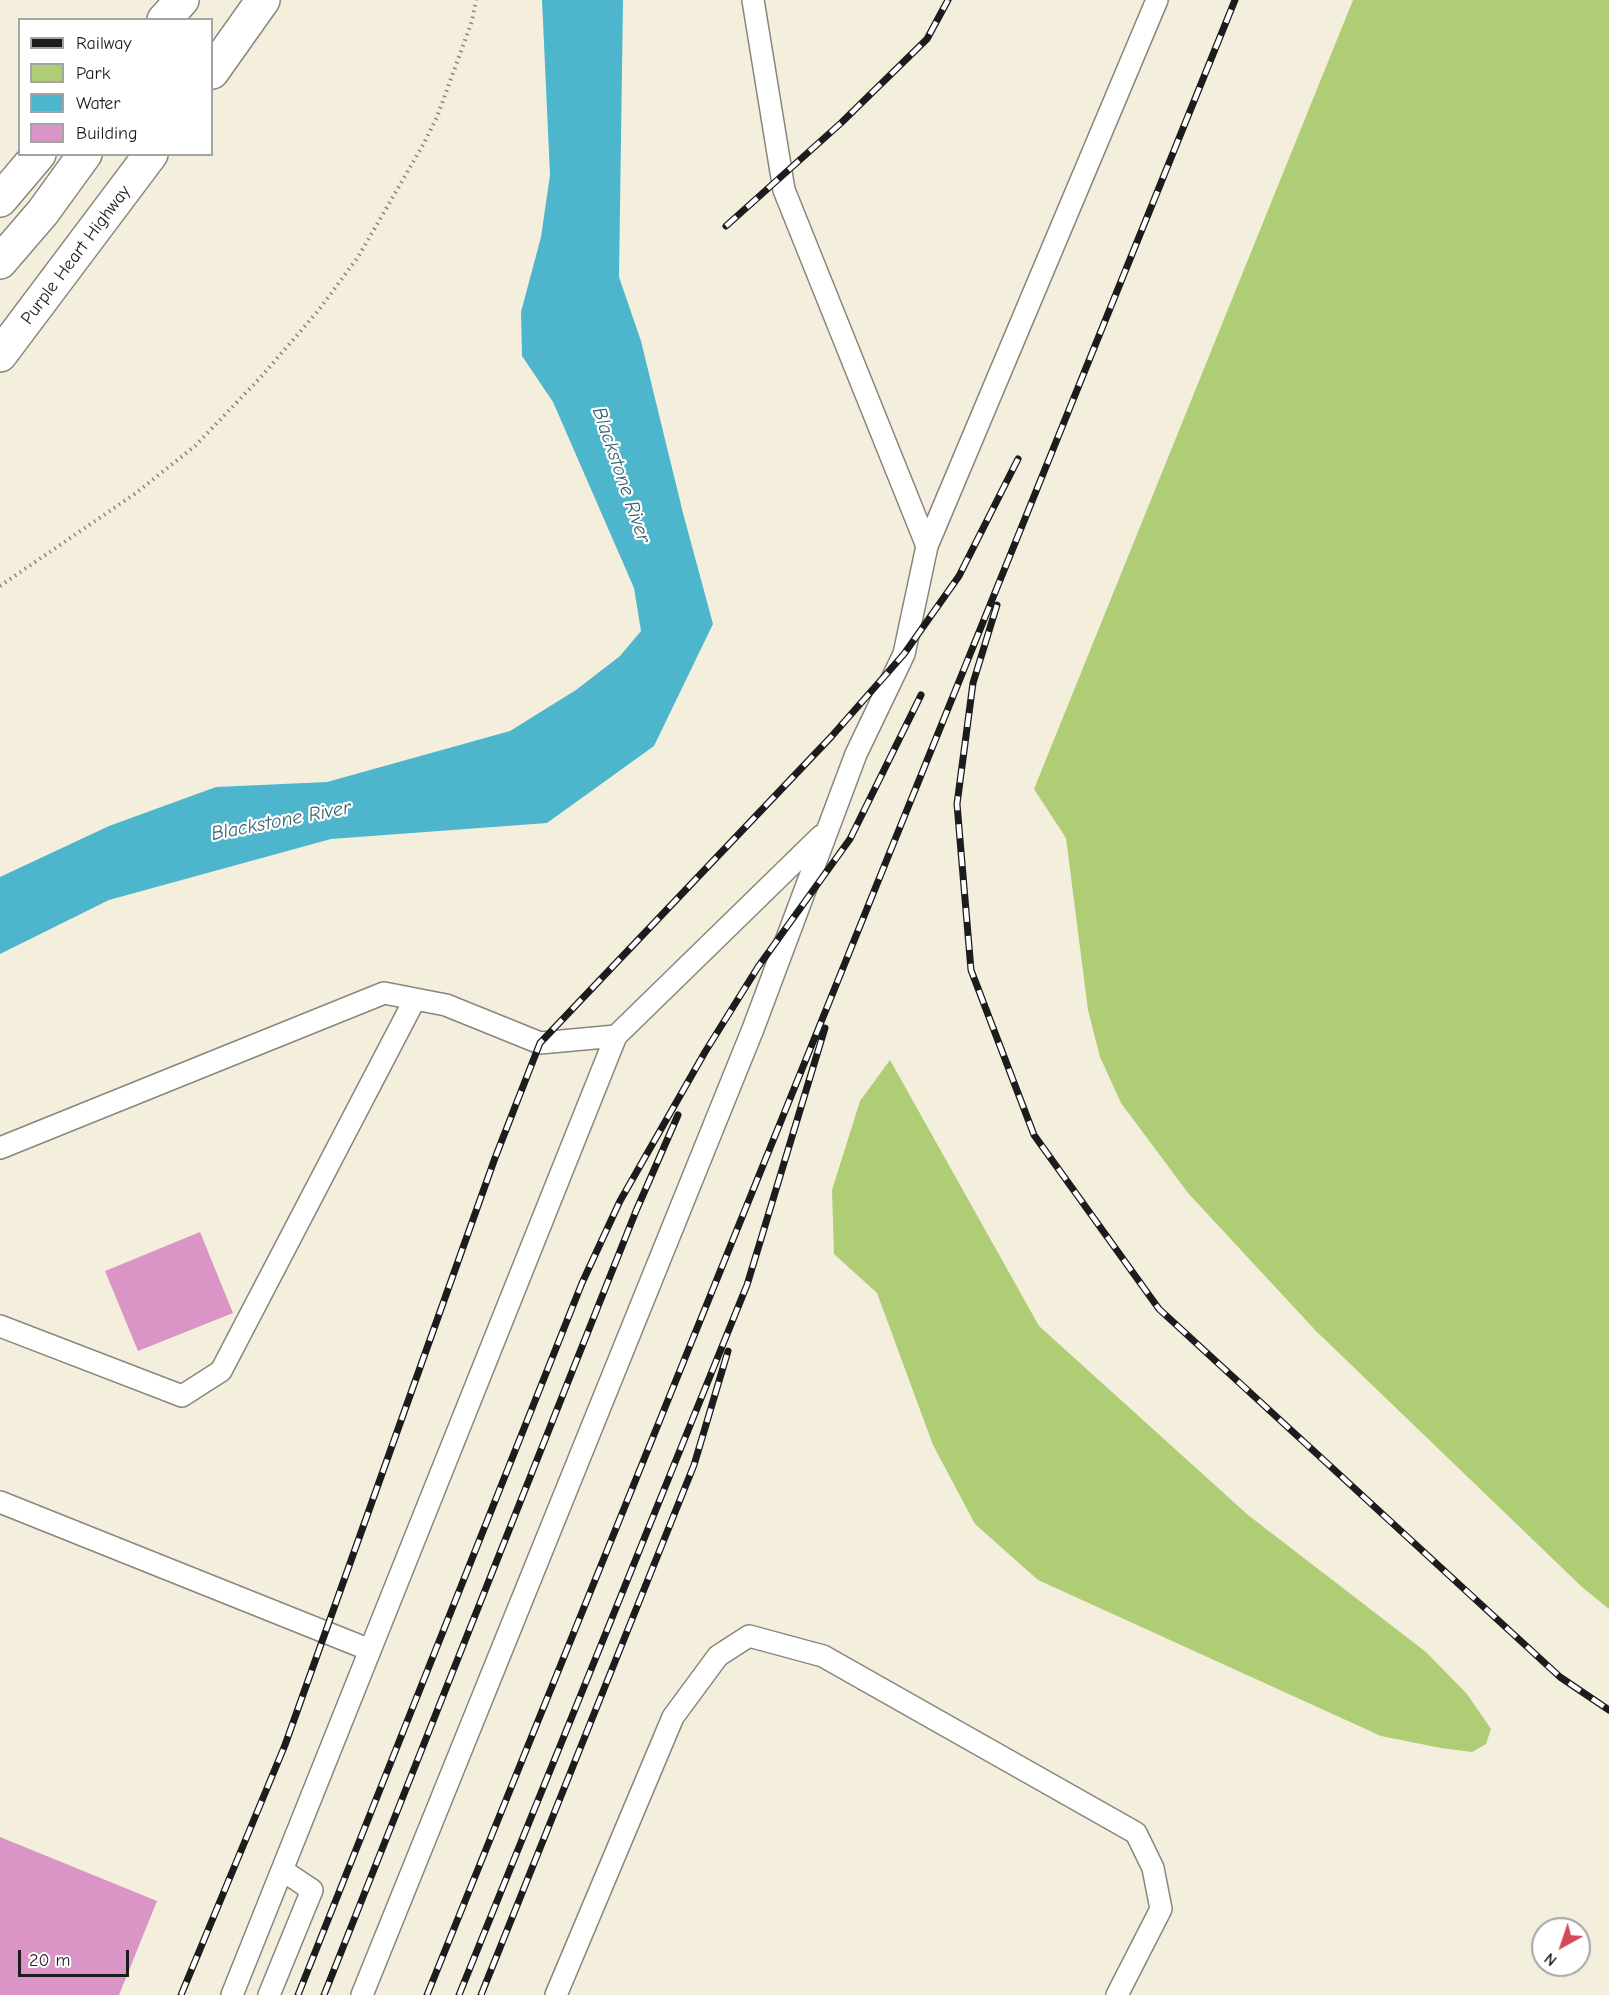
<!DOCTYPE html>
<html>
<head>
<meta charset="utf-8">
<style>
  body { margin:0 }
  #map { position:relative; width:1609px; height:1995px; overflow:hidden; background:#f4efdd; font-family:"Comic Neue",sans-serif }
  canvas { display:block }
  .legend { position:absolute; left:18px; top:18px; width:195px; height:138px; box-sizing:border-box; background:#fff; border:2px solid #a4a4a4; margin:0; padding:8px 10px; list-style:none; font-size:18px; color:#1c1c1c }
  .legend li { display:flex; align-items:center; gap:12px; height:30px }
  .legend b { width:30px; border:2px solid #a4a4a4 }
  .north { position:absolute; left:1531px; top:1917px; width:60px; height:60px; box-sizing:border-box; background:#fff; border:2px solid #a4a4a4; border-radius:50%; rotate:220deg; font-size:16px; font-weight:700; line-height:24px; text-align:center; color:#1c1c1c }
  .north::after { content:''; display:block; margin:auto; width:21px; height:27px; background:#d1495b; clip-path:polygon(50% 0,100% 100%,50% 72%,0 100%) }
  .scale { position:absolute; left:18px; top:1950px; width:111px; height:27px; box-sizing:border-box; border:3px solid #1c1c1c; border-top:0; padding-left:8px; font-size:18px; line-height:21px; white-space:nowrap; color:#1c1c1c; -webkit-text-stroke:4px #fff; paint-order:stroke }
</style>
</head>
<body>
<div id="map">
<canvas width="1609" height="1995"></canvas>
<ul class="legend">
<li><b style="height:8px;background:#1c1c1c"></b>Railway</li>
<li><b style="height:16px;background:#aecd74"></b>Park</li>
<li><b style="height:16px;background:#4eb6cc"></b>Water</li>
<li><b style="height:16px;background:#db94c6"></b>Building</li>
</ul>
<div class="north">N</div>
<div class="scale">20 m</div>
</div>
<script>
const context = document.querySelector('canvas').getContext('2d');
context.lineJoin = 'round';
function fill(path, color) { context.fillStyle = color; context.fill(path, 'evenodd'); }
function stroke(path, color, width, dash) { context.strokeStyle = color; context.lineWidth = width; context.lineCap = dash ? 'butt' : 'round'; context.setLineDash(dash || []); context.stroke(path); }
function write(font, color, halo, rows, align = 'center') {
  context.font = font + ' "Comic Neue",sans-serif'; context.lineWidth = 4.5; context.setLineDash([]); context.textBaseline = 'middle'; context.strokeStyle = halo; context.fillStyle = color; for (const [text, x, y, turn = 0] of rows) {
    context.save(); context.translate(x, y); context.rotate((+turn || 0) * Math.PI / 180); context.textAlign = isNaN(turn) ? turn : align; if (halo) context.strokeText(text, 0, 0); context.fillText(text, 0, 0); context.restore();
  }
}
fill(new Path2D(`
  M1353,0H1609V1609L1582,1587L1316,1331L1188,1193L1121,1103L1100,1057L1088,1010L1066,838L1034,789Z
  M890,1060L1039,1326L1248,1515L1426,1652L1467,1694L1491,1729L1486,1744L1472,1752L1441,1748L1381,1736L1038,1580L975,1524L933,1445L877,1293L834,1254L832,1190L860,1101Z`), '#aecd74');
fill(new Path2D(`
  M542,0H623L619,277L641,341L683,513L713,624L654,746L547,823L331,839L109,900L0,954V877L109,826L216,787L327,782L510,731L576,690L620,656L641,631L634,588L553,402L522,356L521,312L541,237L550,175Z`), '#4eb6cc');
fill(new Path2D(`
  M200,1232L233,1313L138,1351L105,1271Z
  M0,1837L157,1901L119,1995H0Z`), '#db94c6');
const lane = new Path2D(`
  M927,546L1157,0
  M0,1148L384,993L446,1005L540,1043L616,1036
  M0,1326L182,1396L221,1371L415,999
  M0,1502L370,1650
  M232,1995L616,1036L821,836
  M269,1995L312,1890L282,1870
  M362,1995L753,1029L856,754L904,654L927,546L784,190L753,0
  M556,1995L673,1717L718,1656L749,1636L823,1656L1136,1833L1153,1868L1161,1909L1117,1995`);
const highway = new Path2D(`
  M164,20L182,0
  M212,72L263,0
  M0,200L39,154
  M0,262L43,212L85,154
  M0,355L151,154`);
stroke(lane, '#88867c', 24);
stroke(highway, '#88867c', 36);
stroke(new Path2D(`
  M0,586L136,493L195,446L260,378L318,311L358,257L423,145L437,117L472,21L476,0`), '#88867c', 4, [1.5, 4.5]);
stroke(lane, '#fff', 21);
stroke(highway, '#fff', 33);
const rail = new Path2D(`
  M726,226L841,123L927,39L948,0
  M997,605L973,683L957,804L971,970L1034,1135L1159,1309L1560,1677L1609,1710
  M181,1995L285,1745L495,1158L540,1043L831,737L904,654L959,576L1018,459
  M298,1995L582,1283L620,1201L705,1052L758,967L850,839L921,695
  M324,1995L636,1211L678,1115
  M427,1995L1235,0
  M459,1995L747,1285L825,1028
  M481,1995L694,1465L728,1351`);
stroke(rail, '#1c1c1c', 7);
stroke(rail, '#fff', 4.5, [14]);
write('18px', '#1c1c1c', '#fff', [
  ["Purple Heart Highway",76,255,-53]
]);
write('italic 20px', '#32616b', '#fff', [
  ["Blackstone River",621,475,71],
  ["Blackstone River",281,821,-11]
]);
</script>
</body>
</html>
